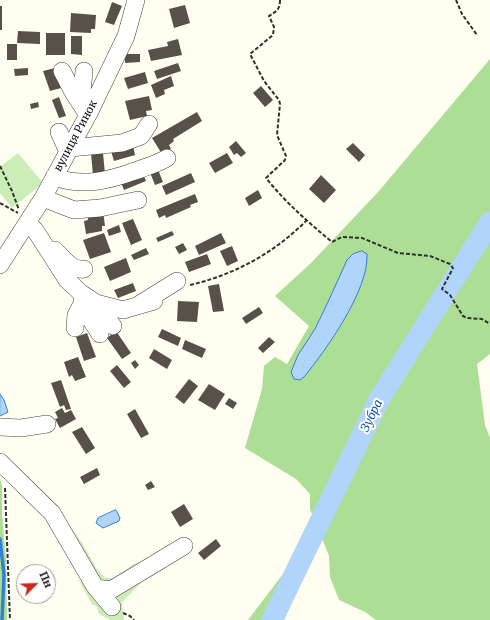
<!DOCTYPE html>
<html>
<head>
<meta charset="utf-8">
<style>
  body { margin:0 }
  #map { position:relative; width:490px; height:620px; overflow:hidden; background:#fffef0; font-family:Merriweather,serif }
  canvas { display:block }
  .north { position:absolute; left:16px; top:564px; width:40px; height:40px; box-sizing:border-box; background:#fff; border:1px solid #9f9f9f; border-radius:50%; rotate:66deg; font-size:11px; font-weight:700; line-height:16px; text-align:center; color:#0f0f0f }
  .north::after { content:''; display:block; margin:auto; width:14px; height:18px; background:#c92b1c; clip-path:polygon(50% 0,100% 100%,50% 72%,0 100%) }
</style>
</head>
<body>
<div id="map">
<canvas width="490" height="620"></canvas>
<div class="north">Пн</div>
</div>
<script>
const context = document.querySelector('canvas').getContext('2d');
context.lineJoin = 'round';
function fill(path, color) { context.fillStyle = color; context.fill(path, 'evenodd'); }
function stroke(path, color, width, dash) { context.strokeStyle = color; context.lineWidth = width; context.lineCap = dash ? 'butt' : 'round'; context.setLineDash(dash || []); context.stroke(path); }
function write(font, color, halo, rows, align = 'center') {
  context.font = font + ' Merriweather,serif'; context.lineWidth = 4; context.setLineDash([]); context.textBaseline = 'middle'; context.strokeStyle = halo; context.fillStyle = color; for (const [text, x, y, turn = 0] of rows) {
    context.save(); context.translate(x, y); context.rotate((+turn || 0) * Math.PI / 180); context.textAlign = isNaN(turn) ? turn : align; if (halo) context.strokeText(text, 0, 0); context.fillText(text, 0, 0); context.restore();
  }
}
fill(new Path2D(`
  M18,153L43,183L12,208L0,193V167Z
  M60,512L82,543L97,569L105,578H113L134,564L153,557L115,583L100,582Z
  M164,567L166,568L142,582L122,602L124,620H110L99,614L97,607L92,604L78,579L113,611L116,597L125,589Z`), '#cbedb7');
fill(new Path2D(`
  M490,59V354L477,364L485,425L490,438V620H376L365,612L339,600L330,577L329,556L322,538L284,620H248L283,574L314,520L310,509V494L296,479L245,448L262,389L264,366L275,357L287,364L309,326L275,296L311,263L379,191Z
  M0,478L2,486V514L6,560L7,620H0Z`), '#acdf95');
const water = new Path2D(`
  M362,251L367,254C369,290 326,350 304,377L300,380L294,379L291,372L298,355L315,329L328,302L347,260L353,254Z
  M0,394L4,400L8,412L0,416Z
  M116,510L120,518L119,521L103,528L96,523L98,518Z`);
fill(water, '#b1d5fa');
stroke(water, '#337fd7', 1);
stroke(new Path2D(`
  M0,539L4,575L2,620`), '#337fd7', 3.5);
stroke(new Path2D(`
  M272,620L380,398L490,222`), '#b1d5fa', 21);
fill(new Path2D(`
  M112,2L122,6L114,25L105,22Z
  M185,5L190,23L174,28L169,9Z
  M0,6H2V30H0Z
  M71,13L96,15L95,29H91V33L70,32Z
  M18,31L40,32V44L17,43Z
  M46,33H65V55H46Z
  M71,36H82V55L71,54Z
  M178,39L182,55L151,61L148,50L168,46L167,42Z
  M7,44H17V60H7Z
  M125,54H140V62L125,63Z
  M178,63L181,71L157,79L154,71Z
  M28,68V75L15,76L14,69Z
  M55,68L61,88L50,91L43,71Z
  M145,72L148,83L128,89L124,78Z
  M171,76L174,86L164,90L165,94L156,98L151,85Z
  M261,86L273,100L265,107L253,93Z
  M149,96L152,110L146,111L147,116L130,120L125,101Z
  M59,97L66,116L59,118L52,100Z
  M38,102L39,107L31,109L30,104Z
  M197,112L202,121L173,139L174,141L169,145L171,149L162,154L152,138Z
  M236,141L246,153L241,157L237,153L234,155L229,147Z
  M353,143L365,155L359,162L346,149Z
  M133,145L135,155L114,161L111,151Z
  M103,153L105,174L93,175L91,154Z
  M227,153L233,163L215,173L209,163Z
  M157,167L163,182L155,185L149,170Z
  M142,171L146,181L124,190L120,180Z
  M191,173L195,182L166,195L162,186Z
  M321,175L336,190L324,203L309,189Z
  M258,190L262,198L249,206L245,198Z
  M195,194L198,202L190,205L191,207L166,218L165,215L159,218L156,210Z
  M103,211L105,226H102V231L86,234L84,221L88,220L87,214Z
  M133,219L142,240L131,245L122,223Z
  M119,225L121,232L109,236L107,230Z
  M172,231L174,235L158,242L156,238Z
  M104,233L111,252L90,259L83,240Z
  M221,233L226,243L199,255L195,246Z
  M183,243L187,250L179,254L175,247Z
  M232,246L238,261L227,266L220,251Z
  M146,248L149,254L134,260L131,255Z
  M207,254L211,264L189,272L185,262Z
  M126,258L131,272L110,281L104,267Z
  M133,283L136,291L118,298L114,290Z
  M219,284L224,311L213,312L208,286Z
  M178,301L199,302L197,322L177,321Z
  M259,307L263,313L246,324L242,318Z
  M162,329L181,338L178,346L158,337Z
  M116,331L131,353L122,359L107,338Z
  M87,333L96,357L84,361L76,337Z
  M269,337L275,342L263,353L258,348Z
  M185,340L206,349L202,358L182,349Z
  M154,349L172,360L167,369L149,358Z
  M78,357L86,377L75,381L72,375L69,377L64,362Z
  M135,360L139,365L135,369L131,363Z
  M117,365L131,382L124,388L110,371Z
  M189,379L198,386L184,404L175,397Z
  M61,380L71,409L66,410L64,405L60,407L51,383Z
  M209,384L225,394L215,410L198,400Z
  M229,398L237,403L233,409L225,404Z
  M62,408L65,413L71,410L76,419L60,428L55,419L58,418L55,412Z
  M135,409L149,434L141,438L127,414Z
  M82,427L95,448L86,454L72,432Z
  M97,468L100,475L84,484L80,477Z
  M151,481L155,487L148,490L145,485Z
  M184,504L193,519L180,527L171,512Z
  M216,539L221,546L204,560L198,553Z`), '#58514a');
const minor = new Path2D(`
  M62,71L73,92L88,115
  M81,104L84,71
  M59,132L68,152
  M70,148L122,143L141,136L149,124
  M54,177C83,187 107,181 135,171C146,167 157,164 167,158
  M43,198L74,210L100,208L138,200
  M27,225L35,230L67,280L81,293L96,303L123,310L154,301
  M55,250C63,258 72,271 84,269
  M0,265L43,198L89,113L126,36L136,0
  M81,293L87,314L100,334
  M96,303L113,326
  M140,304L177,281
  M75,328L76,315L83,302
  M0,427L21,428L47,424
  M0,462L52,513L94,585L112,607
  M96,588L111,590L184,546`);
stroke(minor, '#424242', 18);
stroke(new Path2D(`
  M280,0C280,9 277,11 269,16L274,27L273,35L250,54L264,81L279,100L280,104L277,135L286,156L285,160L266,178C286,203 308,222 332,242L342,237L362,238L398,253L430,256L450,264L453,268L442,289L450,295L463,316L467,318L482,319L490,324
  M456,0L462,14L477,35
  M0,166L12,191L19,210
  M0,203L18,213
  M190,285C234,275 274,253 306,221
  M5,488L10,620
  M123,613L130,616L134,620`), '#313131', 2, [4, 2]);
stroke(minor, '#fff', 17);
write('11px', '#0f0f0f', '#fff', [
  ["вулиця Ринок",76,136,-62]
]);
write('italic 12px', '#0e51aa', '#fff', [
  ["Зубра",372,416,-64]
]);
</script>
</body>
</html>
